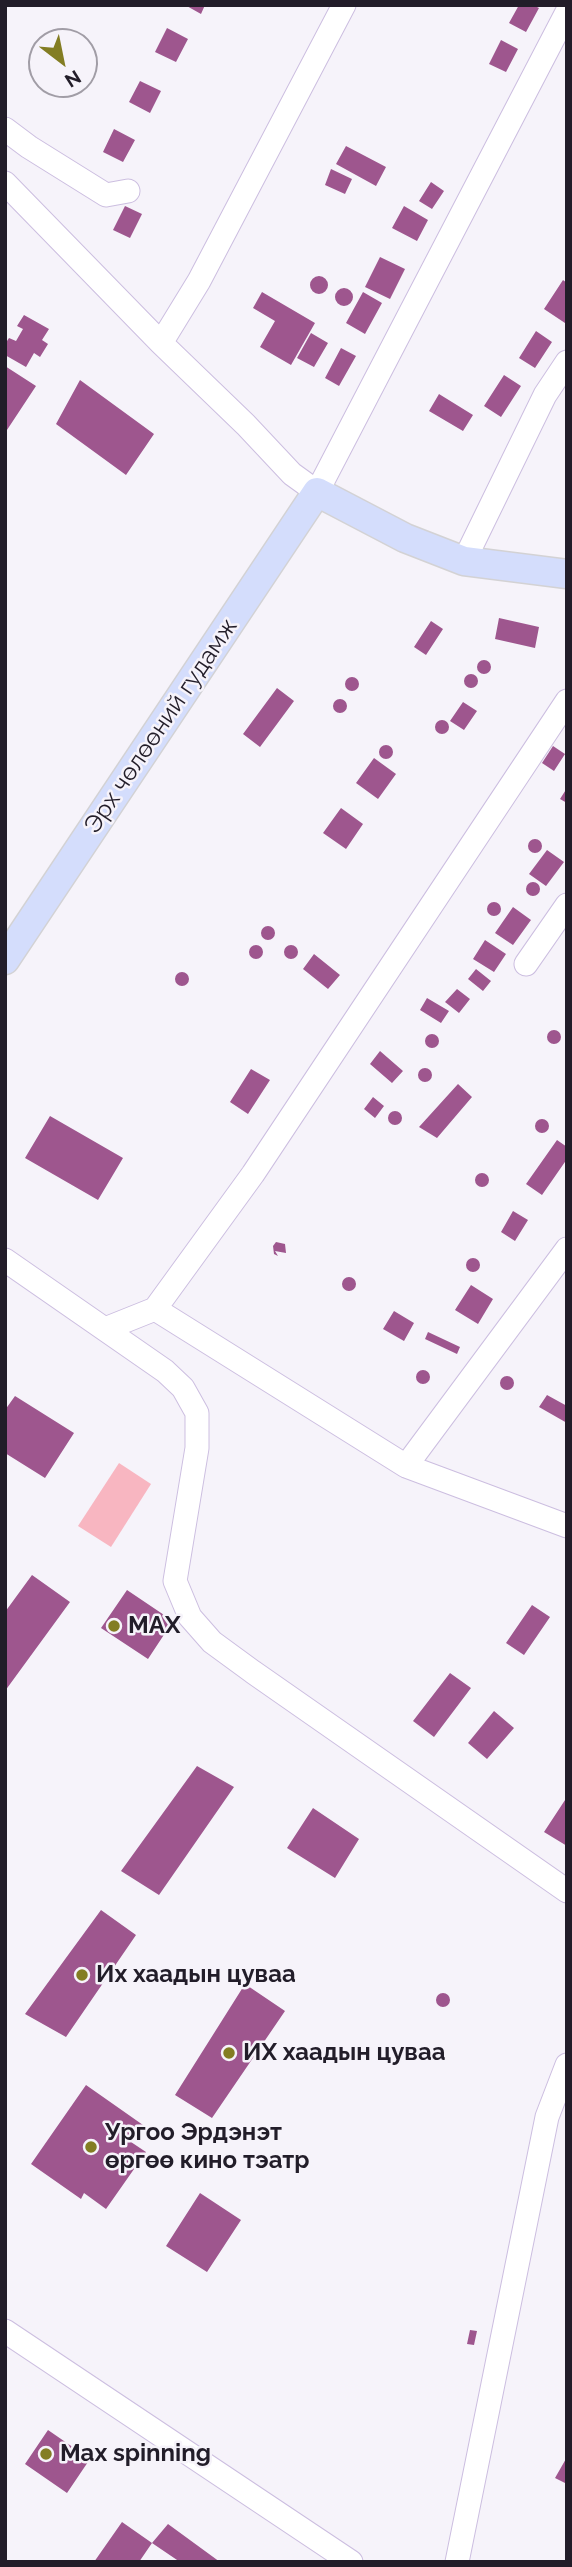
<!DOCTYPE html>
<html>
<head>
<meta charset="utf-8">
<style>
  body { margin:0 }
  #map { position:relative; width:572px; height:2567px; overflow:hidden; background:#f6f3fa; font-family:Raleway,sans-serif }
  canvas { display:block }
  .frame { position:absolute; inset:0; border:7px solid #221d29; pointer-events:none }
  .north { position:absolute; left:28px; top:28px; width:70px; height:70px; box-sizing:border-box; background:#f6f3fa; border:2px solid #a19da6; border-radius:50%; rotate:148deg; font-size:19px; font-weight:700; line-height:28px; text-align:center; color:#221d29 }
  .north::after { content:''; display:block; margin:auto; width:24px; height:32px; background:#837d23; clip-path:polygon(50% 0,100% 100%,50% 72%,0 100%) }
</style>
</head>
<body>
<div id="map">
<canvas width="572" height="2567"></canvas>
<div class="frame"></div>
<div class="north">N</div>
</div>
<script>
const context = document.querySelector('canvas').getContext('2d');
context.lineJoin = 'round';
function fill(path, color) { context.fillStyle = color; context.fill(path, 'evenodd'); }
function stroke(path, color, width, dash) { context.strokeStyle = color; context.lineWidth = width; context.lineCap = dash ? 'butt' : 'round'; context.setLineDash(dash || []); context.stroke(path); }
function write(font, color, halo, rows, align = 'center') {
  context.font = font + ' Raleway,sans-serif'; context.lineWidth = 5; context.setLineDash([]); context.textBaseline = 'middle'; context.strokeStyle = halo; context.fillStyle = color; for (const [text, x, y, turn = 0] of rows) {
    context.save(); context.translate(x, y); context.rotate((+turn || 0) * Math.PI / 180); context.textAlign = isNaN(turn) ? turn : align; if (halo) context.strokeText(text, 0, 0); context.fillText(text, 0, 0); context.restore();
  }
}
fill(new Path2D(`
  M119,1463L151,1484L111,1547L78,1526Z`), '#f8b6c1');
fill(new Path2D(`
  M185,5H205L201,14Z
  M519,5H533L539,8L526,32L509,23Z
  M167,28L188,39L176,62L155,52Z
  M501,40L518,49L506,72L489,64Z
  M140,81L161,91L150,113L129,102Z
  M114,129L135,140L123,162L103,152Z
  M346,146L386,167L376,186L336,164Z
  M331,169L352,179L345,194L325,185Z
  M431,182L444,191L432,209L419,201Z
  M125,206L142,214L130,238L113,230Z
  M404,206L428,220L417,241L392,228Z
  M380,257L405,269L390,299L365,287Z
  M310 285a9 9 0 1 1 18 0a9 9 0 1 1-18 0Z
  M563,280L567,283V320L565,323L544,309Z
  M335 297a9 9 0 1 1 18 0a9 9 0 1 1-18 0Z
  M262,292L315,323L291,365L260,347L275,321L253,308Z
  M363,292L382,303L365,334L346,323Z
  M24,315L49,329L42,340L48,344L40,357L34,353L26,367L5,355V344L9,338L16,341L23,329L17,326Z
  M536,331L552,342L535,368L519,358Z
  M311,333L328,343L314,367L297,358Z
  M341,348L356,356L339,386L325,378Z
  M5,366L36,386L5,433Z
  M504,375L521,386L501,417L484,406Z
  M80,380L154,434L126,475L56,424Z
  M439,394L473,415L463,431L429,411Z
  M499,618L539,627L535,648L495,639Z
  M431,621L443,629L426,655L414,647Z
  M477 667a7 7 0 1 1 14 0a7 7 0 1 1-14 0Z
  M464 681a7 7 0 1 1 14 0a7 7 0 1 1-14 0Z
  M345 684a7 7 0 1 1 14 0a7 7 0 1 1-14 0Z
  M277,688L294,701L260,747L243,734Z
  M333 706a7 7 0 1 1 14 0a7 7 0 1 1-14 0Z
  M463,702L477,711L464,730L450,721Z
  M435 727a7 7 0 1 1 14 0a7 7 0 1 1-14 0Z
  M379 752a7 7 0 1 1 14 0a7 7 0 1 1-14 0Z
  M553,746L565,754L554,771L542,763Z
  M374,758L396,774L378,799L356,783Z
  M567,788V803L560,799Z
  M341,808L363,824L346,849L323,833Z
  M528 846a7 7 0 1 1 14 0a7 7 0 1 1-14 0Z
  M547,850L564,862L546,886L529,874Z
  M526 889a7 7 0 1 1 14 0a7 7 0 1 1-14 0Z
  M487 909a7 7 0 1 1 14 0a7 7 0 1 1-14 0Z
  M513,907L531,920L513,945L495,933Z
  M261 933a7 7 0 1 1 14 0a7 7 0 1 1-14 0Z
  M485,940L506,954L494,972L473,959Z
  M249 952a7 7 0 1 1 14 0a7 7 0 1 1-14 0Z
  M284 952a7 7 0 1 1 14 0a7 7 0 1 1-14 0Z
  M314,954L340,975L328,989L303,969Z
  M476,969L491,981L483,991L468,979Z
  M175 979a7 7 0 1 1 14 0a7 7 0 1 1-14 0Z
  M457,989L470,999L459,1013L445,1002Z
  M427,998L449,1011L441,1023L420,1010Z
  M547 1037a7 7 0 1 1 14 0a7 7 0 1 1-14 0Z
  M425 1041a7 7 0 1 1 14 0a7 7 0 1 1-14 0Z
  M380,1051L403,1071L392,1083L370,1064Z
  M418 1075a7 7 0 1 1 14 0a7 7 0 1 1-14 0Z
  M251,1069L270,1080L248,1114L230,1102Z
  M458,1084L472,1097L437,1138L419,1127Z
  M373,1097L384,1106L375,1118L364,1109Z
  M388 1118a7 7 0 1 1 14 0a7 7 0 1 1-14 0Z
  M50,1116L123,1158L98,1200L25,1158Z
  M535 1126a7 7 0 1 1 14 0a7 7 0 1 1-14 0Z
  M557,1140L567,1147V1159L542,1195L526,1184Z
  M475 1180a7 7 0 1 1 14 0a7 7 0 1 1-14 0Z
  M513,1211L528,1220L515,1241L501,1232Z
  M276,1242L285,1244L286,1253L275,1251L278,1256L274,1254L273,1246Z
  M466 1265a7 7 0 1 1 14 0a7 7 0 1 1-14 0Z
  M342 1284a7 7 0 1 1 14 0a7 7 0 1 1-14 0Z
  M471,1285L493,1299L478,1324L455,1310Z
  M394,1311L414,1323L404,1341L383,1329Z
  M428,1332L460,1347L457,1354L425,1339Z
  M416 1377a7 7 0 1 1 14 0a7 7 0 1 1-14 0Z
  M500 1383a7 7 0 1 1 14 0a7 7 0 1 1-14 0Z
  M547,1395L567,1406V1423L539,1407Z
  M15,1396L74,1433L45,1478L5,1453V1410Z
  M32,1575L70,1602L5,1691V1612Z
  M127,1590L173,1621L148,1659L101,1628Z
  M532,1605L550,1617L524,1655L506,1643Z
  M450,1673L471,1688L434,1737L413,1721Z
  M494,1711L514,1728L487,1759L468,1743Z
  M197,1766L234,1787L159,1895L121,1871Z
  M567,1797V1846L544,1832Z
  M313,1808L359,1839L335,1878L287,1848Z
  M101,1910L136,1935L66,2037L25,2014Z
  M245,1984L285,2011L212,2118L175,2095Z
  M436 2000a7 7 0 1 1 14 0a7 7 0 1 1-14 0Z
  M86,2085L143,2125L131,2142L146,2152L106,2209L84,2193L81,2199L31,2164Z
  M200,2193L241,2220L207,2272L166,2246Z
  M470,2330L477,2331L474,2345L467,2344Z
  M48,2430L90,2459L67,2493L25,2464Z
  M567,2457V2484L555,2478Z
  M122,2522L152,2543L168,2524L220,2562H180L152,2543L139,2562H94Z`), '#9e568e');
const minor = new Path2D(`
  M344,5L199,281L161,343L246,425L292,474L317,492L567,12
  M5,129L29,147L106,195L128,191
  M5,183L161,343
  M464,561L545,395L567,362
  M526,964L567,905
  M5,1260L165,1371L183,1388L197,1413V1448L175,1581L190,1617L212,1642L253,1672L567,1891
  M155,1309L406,1466L567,1526
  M105,1329L155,1309L253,1174L567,701
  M406,1466L567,1249
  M5,2331L351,2562
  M457,2562L547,2117L567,2065`);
const major = new Path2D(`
  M5,960L317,492L405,538L464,561L567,574`);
stroke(minor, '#ccbee0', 25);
stroke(major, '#d3d2d4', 31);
stroke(minor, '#fff', 23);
stroke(major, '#d4ddfc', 28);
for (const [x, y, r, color] of [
  [114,1626,7,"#837d23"],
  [82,1975,7,"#837d23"],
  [229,2053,7,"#837d23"],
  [91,2147,7,"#837d23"],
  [46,2454,7,"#837d23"]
]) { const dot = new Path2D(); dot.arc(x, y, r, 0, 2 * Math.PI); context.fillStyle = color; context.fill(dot); stroke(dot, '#f6f3fa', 2.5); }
write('24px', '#221d29', '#f6f3fa', [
  ["Эрх чөлөөний гудамж",161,726,-56]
]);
write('bold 24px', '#221d29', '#f6f3fa', [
  ["МАХ",128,1626],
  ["Их хаадын цуваа",96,1975],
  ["ИХ хаадын цуваа",243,2053],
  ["Ургоо Эрдэнэт",105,2133],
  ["өргөө кино тэатр",105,2161],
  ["Max spinning",60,2454]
], 'left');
</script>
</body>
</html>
